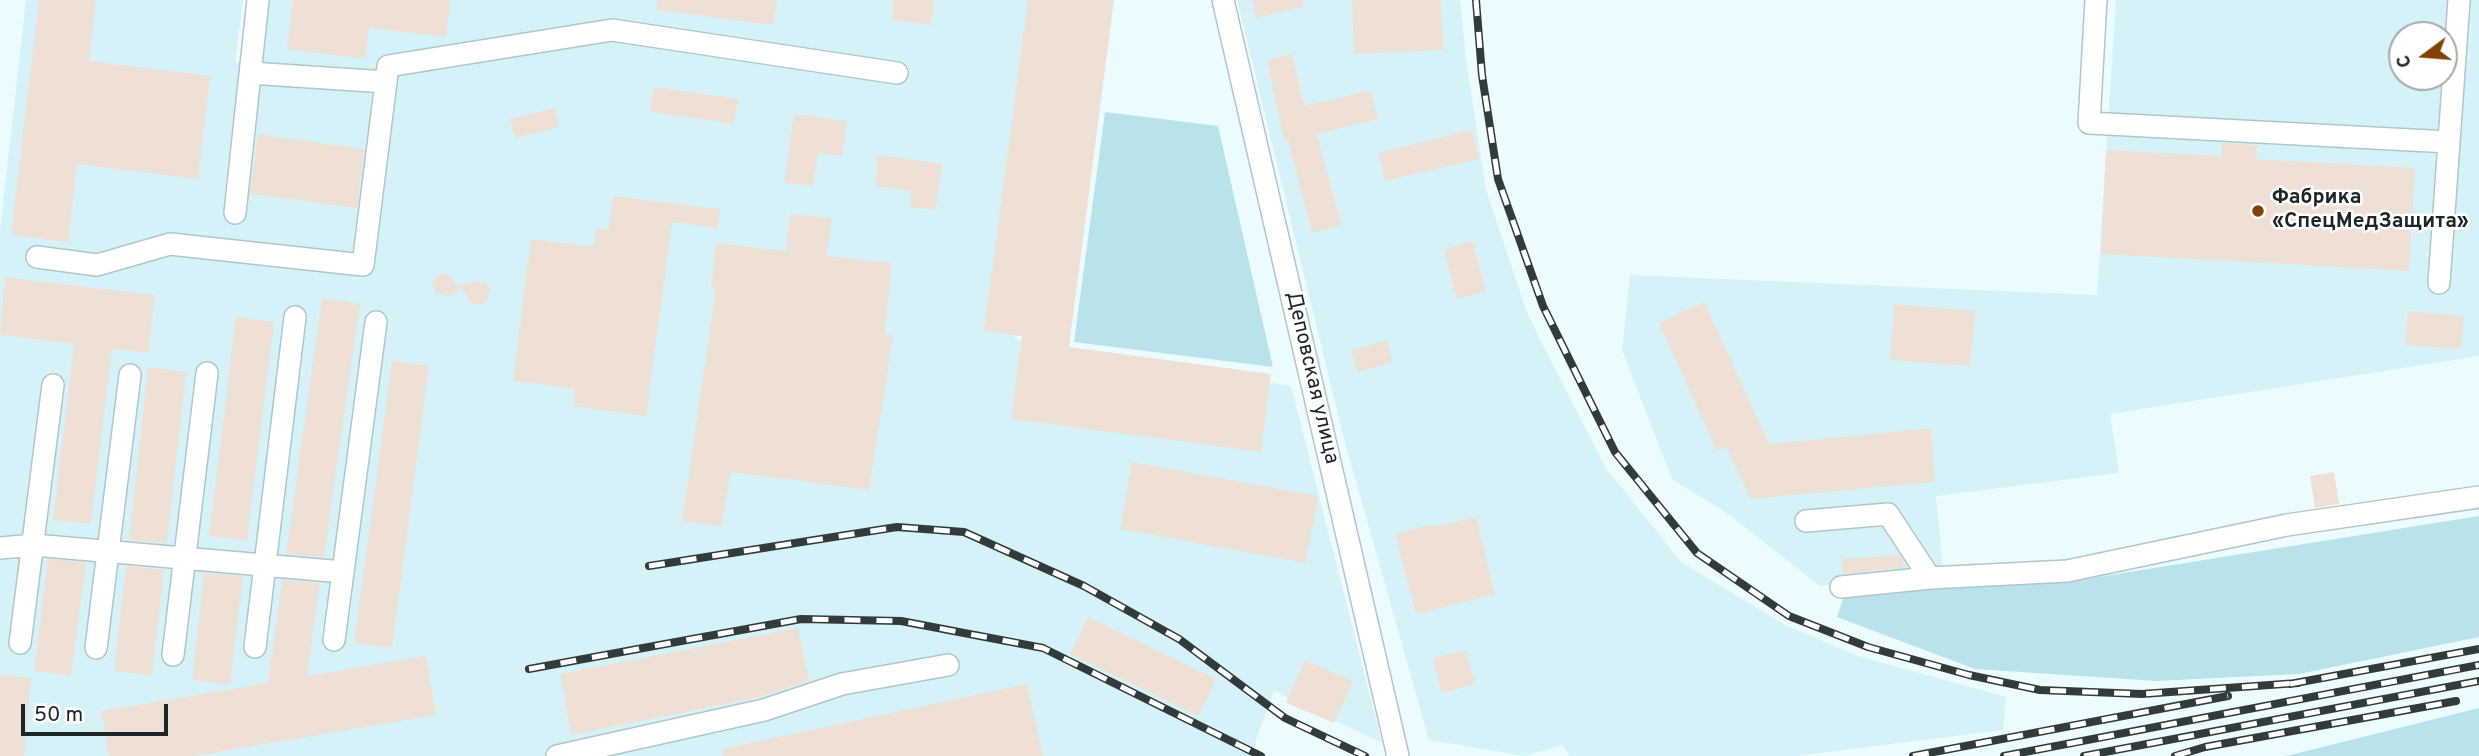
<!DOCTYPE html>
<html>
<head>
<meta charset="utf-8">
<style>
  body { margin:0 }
  #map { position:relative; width:2479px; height:756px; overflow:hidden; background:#ecfcfe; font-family:Overpass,sans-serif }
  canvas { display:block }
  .north { position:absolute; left:2388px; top:21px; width:70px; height:70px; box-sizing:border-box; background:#fff; border:2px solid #a5a8a8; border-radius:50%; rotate:254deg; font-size:19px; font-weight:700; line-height:28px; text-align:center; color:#1d2526 }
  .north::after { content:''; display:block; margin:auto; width:24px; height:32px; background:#814304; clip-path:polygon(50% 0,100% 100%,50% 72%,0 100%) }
  .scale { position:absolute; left:21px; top:704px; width:147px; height:32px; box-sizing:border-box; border:4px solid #1d2526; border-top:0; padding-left:9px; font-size:21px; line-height:24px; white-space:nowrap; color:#1d2526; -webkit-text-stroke:5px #fff; paint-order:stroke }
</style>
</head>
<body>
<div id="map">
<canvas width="2479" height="756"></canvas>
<div class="north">С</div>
<div class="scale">50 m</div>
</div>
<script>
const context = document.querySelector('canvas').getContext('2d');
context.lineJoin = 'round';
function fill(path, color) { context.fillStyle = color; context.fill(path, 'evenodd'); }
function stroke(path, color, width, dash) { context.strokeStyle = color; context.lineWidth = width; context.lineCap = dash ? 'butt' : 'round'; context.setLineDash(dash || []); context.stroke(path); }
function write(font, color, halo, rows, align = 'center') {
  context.font = font + ' Overpass,sans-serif'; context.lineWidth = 5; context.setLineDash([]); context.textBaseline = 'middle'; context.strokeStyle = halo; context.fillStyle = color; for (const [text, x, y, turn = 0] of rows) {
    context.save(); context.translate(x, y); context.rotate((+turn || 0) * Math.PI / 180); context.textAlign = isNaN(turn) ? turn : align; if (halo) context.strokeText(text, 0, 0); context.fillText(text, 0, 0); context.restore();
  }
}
fill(new Path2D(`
  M26,0H243L235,62L260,65L267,0H1051L1015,339L1291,386L1382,743L1274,691L1250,756H0V230Z
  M1237,0H1460L1466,59L1486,190L1527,313L1605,467L1681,562L1785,625L1858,656L2006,697L2003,730L1796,756H1570L1562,745L1525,756L1429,740L1344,439Z
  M2116,0H2479V356L2110,414L2119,473L1936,496L1943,568L1820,586L1727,513L1672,479L1622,350L1630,275L2097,295ZM2402,35H2444V77H2402Z`), '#d4f2f7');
fill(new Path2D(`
  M1105,112L1218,126L1273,367L1074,342Z
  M2479,516V637L2299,674L2156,681L1975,669L1837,617L1845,594L2079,580Z
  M2479,708V756H2285L2294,754Z`), '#b8e3ea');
fill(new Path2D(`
  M39,0H96L89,61L210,76L198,179L77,164L68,242L11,235Z
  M293,0H450L446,37L369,28L365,59L287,49Z
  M657,0H777L773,25L656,10Z
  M894,0H934L931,25L892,20Z
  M1028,0H1114L1069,347L1271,374L1261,452L1011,419L1022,336L984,331Z
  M1252,0H1303L1304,6L1256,18Z
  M1352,0H1440L1444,50L1354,54Z
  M1292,54L1304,106L1371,90L1378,119L1317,134L1341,225L1312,233L1288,140L1284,141L1267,60Z
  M654,87L738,99L734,124L650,112Z
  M555,108L559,127L515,138L510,119Z
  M794,114L847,121L842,156L818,153L813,186L784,183Z
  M1472,130L1479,159L1385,181L1378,153Z
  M258,134L364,149L357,208L250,194Z
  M2222,143L2257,145L2256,159L2415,168L2409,271L2101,254L2106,150L2222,156Z
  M879,155L942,164L936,210L910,207L912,191L875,186Z
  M613,196L720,209L717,228L672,222L646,416L573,406L575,389L513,381L531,239L594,247L596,228L608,230Z
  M790,214L832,218L827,256L892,263L884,334L893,336L869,490L731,472L721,527L682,521L716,289L711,288L716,243L786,251Z
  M1472,241L1486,291L1457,299L1444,250Z
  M443,273L450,275L460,290L447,296L436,294L432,283L436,276Z
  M5,277L155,295L148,353L112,349L91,524L53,520L74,344L0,335Z
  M475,281L486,283L490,290L487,301L479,305L471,303L460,286Z
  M322,298L360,304L324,557L286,554Z
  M1704,302L1769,444L1931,428L1935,482L1751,499L1726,447L1717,451L1659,323Z
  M1894,304L1975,311L1970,366L1890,360Z
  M2408,311L2464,316L2461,349L2405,345Z
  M236,317L274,322L247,541L209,536Z
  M1387,340L1393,362L1358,372L1351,350Z
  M392,361L429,366L392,648L354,643Z
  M148,367L186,372L167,543L129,540Z
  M1132,462L1318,496L1306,563L1120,529Z
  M2334,472L2339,504L2315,508L2310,476Z
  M1476,517L1495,594L1416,614L1395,534L1433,524L1434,527Z
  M1899,555L1906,567L1843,574L1842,559Z
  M48,559L86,563L71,676L34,671Z
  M126,566L164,570L152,676L114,671Z
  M204,573L243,576L230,685L192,680Z
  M282,580L320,583L307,676L426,656L436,715L194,756H109L101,711L268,683Z
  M1088,617L1216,679L1198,716L1070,654Z
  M798,628L809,681L760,697L571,735L560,674Z
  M1466,650L1475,684L1442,693L1433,658Z
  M1305,660L1353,681L1334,723L1286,703Z
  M0,675L31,678L24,756H0Z
  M1027,684L1043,756H723L722,749Z`), '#efe0d6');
const minor = new Path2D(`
  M1223,0L1398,756
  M2096,0L2089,123L2449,142
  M250,73L386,82
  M235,213L258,0
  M37,257L97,265L170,244L363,265L388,66L612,30L897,73
  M2439,283L2459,0
  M1806,521L1888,514L1930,578L2067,571L2287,525L2479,497
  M0,548L34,545L343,572
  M1841,587L1930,578
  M334,640L376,322
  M20,643L53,385
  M255,647L295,317
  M96,648L130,375
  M173,655L207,373
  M557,756L764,710L842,684L948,665`);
stroke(minor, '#b2c6c9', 24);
stroke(minor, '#fff', 21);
const rail = new Path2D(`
  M1476,0L1482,75L1498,179L1543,306L1615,452L1697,553L1789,616L1868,647L1969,675L2040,690L2142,694L2298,683
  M649,566L897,527L964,532L1084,586L1179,639L1285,718L1365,756
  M529,669L801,619L901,621L1043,648L1261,756
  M2290,684L2479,649
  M1913,756L2228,696
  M2004,756L2479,665
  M2084,756L2479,681
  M2175,756L2205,747L2456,701`);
stroke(rail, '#323b3c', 8);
stroke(rail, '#fff', 5, [16]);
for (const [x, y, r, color] of [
  [2258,211,7,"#814304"]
]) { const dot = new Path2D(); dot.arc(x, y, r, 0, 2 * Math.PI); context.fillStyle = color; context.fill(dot); stroke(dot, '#fff', 2.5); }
write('bold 21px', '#1d2526', '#fff', [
  ["Фабрика",2272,199],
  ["«СпецМедЗащита»",2272,223]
], 'left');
write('21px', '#1d2526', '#fff', [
  ["Деповская улица",1311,378,77]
]);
</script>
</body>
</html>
